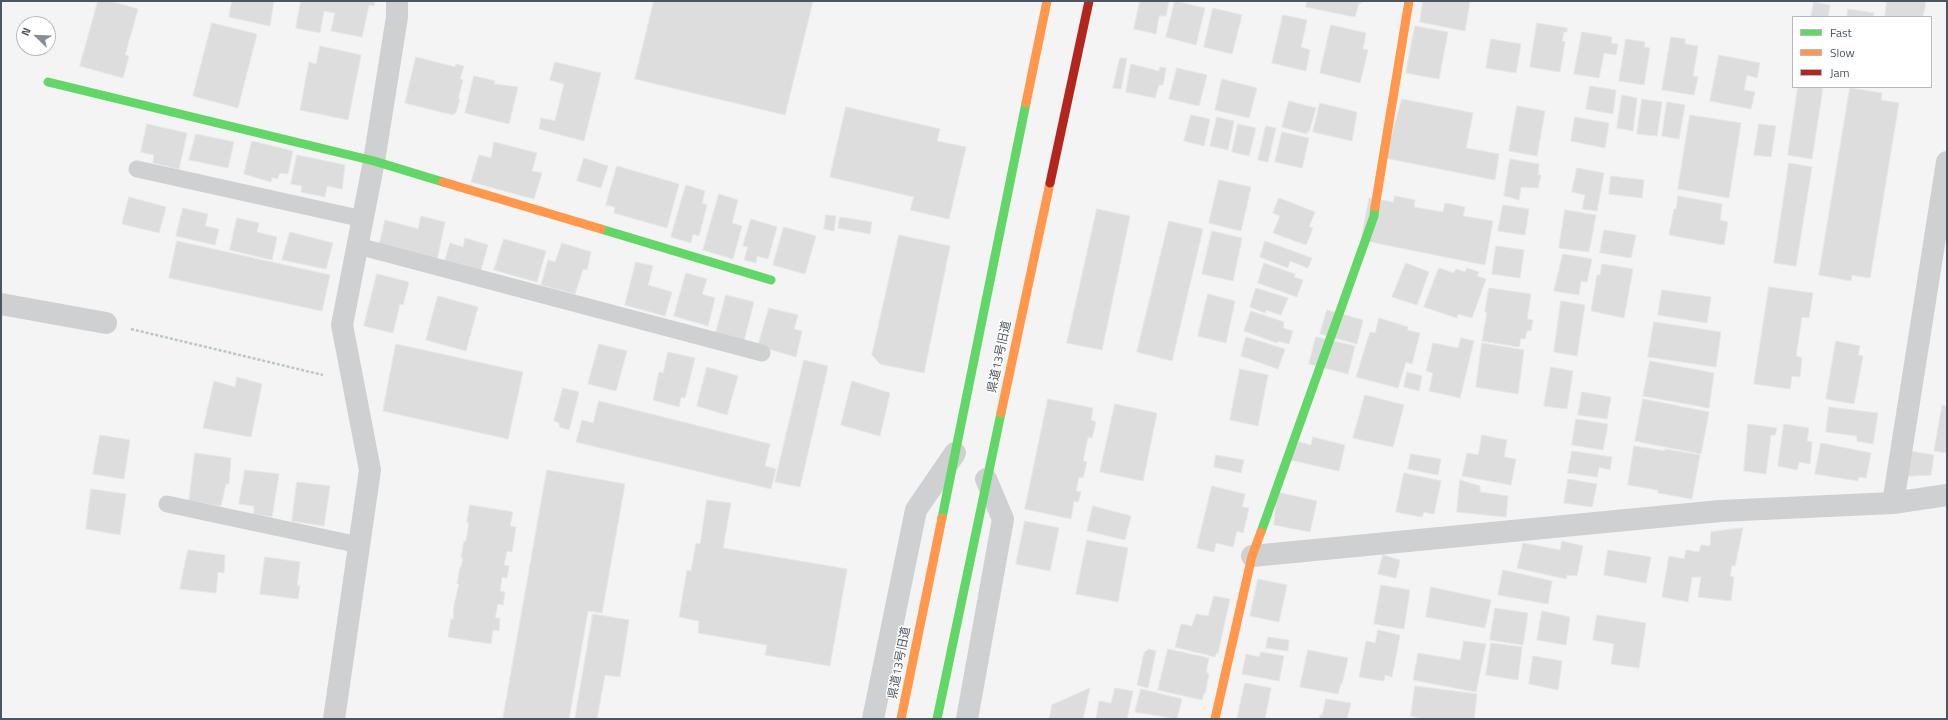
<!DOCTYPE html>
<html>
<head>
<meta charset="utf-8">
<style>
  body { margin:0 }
  #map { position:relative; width:1948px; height:720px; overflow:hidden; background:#f4f4f4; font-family:"Titillium Web",sans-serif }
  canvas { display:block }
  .frame { position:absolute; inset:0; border:2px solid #4a5661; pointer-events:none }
  .legend { position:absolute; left:1792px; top:16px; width:140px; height:72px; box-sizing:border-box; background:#fff; border:1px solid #b7bbc0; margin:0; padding:5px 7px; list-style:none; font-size:12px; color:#4a5661 }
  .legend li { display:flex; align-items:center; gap:8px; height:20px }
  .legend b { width:20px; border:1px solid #b7bbc0 }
  .north { position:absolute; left:16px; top:16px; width:40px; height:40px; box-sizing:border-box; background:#fff; border:1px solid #b7bbc0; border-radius:50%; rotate:293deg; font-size:11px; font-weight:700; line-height:16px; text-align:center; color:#4a5661 }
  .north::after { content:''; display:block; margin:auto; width:14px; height:18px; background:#868d94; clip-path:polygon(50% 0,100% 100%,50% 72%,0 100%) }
</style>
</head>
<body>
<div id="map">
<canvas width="1948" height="720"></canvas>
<div class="frame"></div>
<ul class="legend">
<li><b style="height:5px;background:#63d668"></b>Fast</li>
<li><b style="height:5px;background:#ff974d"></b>Slow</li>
<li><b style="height:5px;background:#b3261e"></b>Jam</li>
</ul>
<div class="north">N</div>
</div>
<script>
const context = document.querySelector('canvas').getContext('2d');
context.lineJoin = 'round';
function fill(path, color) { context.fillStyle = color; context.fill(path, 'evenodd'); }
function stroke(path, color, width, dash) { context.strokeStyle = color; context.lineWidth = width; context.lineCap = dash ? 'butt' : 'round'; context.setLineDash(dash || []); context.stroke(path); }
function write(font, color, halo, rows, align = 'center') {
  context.font = font + ' "Titillium Web","Noto Sans JP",sans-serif'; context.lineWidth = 3; context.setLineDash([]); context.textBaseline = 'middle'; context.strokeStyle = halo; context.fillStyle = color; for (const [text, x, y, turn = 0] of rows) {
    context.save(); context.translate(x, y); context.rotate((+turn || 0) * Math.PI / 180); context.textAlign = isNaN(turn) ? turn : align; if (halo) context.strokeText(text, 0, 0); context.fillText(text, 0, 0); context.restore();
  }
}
const building = new Path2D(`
  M98,1H110L138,9L125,55L129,56L123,78L80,66Z
  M232,1H274L270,26L229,17Z
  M301,1H375L374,6L369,5L362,37L331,31L335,13L324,11L320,33L296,28Z
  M654,1H813L785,115L635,79Z
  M1140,1H1169L1166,16H1159L1156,34L1134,29Z
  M1175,1L1205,8L1196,45L1166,37Z
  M1307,1H1362V3H1359L1355,17L1306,7Z
  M1423,1H1470L1465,31L1420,22Z
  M1887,1H1926L1923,17H1885Z
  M1814,2L1830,5L1828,17H1811Z
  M1213,8L1242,15L1232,54L1204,47Z
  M1848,9L1874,13L1873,17H1847Z
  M1283,15L1307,20L1301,47L1310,50L1306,71L1272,63Z
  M212,23L257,34L238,108L193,96Z
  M1537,23L1567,28V32H1564L1562,41L1565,42L1560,72L1530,67Z
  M1331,25L1366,33L1363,49L1368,50L1360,83L1320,73Z
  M1415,26L1448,32L1439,79L1406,73Z
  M1582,32L1612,37L1611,43L1618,44L1616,55L1604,53L1599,78L1574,74Z
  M1671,37L1685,39V44L1698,46L1693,76L1698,77L1694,95L1662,90Z
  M1491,39L1521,44L1516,73L1486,68Z
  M1626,39L1645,42L1644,47L1650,48L1644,85L1619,81Z
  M320,46L361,55L348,120L300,110L309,62L316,64Z
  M1719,55L1760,63L1757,78L1747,75L1744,90L1755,92L1751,109L1710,101Z
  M416,57L455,67L456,64L464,66L460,79L463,80L458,99H460L456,113H454L453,115L405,103Z
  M1120,58H1127L1121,89L1113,88Z
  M555,62L601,73L584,141L539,129L541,118L555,121L564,84L550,80Z
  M1131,64L1159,71L1160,67L1166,68L1163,85H1159L1155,98L1126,92Z
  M1177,68L1207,75L1199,106L1169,99Z
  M474,76L495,81L494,84L518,87L509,124L465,113Z
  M1222,79L1257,88L1249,118L1215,110Z
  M1590,86L1616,90L1613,114L1586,109Z
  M1798,87H1823L1812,159L1788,155Z
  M1850,88L1882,93L1881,100L1899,103L1870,278L1852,275L1851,281L1819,275Z
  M1622,95L1637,98L1633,131L1617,128Z
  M1402,99L1473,113L1466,148L1499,154L1495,180L1385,158Z
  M1642,99L1662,102L1657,136L1637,134Z
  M1289,101L1316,108L1309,132L1307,131V134L1282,127Z
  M1667,102L1685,105L1679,139L1662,136Z
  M1320,103L1357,112L1352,141L1313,132Z
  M1517,106L1545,111L1537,156L1509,151Z
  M846,107L940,129L937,141L966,147L949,219L910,210L914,197L830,177Z
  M1191,115L1210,119L1204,146L1184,141Z
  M1690,115L1741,123L1729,198L1678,189Z
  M1217,117L1234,121L1228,150L1210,146Z
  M1575,117L1609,123L1605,148L1571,141Z
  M147,124L187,133L179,169L153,163L154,155L141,152Z
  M1238,124L1256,128L1249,156L1232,152Z
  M1759,124L1776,126L1771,157L1754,155Z
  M1266,126L1276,128L1268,162L1258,160Z
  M1282,132L1309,138L1302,168L1275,162Z
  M196,134L234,142L228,168L189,160Z
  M252,141L293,151L288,174L280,173L277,179L272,177L271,182L244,174Z
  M494,142L537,153L532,171L542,173L534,199L471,182L479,155L491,158Z
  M297,155L345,165L342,189L327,186L325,197L301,192L302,186L291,184Z
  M584,158L608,166L601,188L577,181Z
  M1510,159L1539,164L1538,175H1541L1538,188L1521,187L1519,200L1504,196Z
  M1789,163L1812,167L1796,266L1774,263Z
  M617,166L679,184L667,228L614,213L615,207L606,205Z
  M1577,168L1604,173L1597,211L1582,209L1585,195L1572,192Z
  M1611,176L1644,180L1642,198L1609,194Z
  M1219,180L1251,187L1241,231L1209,223Z
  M686,185L705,191L702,203L707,205L699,236L693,234L691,243L671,237Z
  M719,194L738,200L732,223L742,226L733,259L703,250Z
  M1395,196L1415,200L1414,207L1443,212L1445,203L1465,207L1463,216L1493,221L1485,265L1361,240L1369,198L1393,202Z
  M1678,196L1722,204L1720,220L1728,222L1724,245L1669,235L1674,209H1676Z
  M129,197L166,207L159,233L122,224Z
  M1279,198L1315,212L1309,227L1313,228L1306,245L1273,233L1280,216L1273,213Z
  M1503,205L1529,209L1525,235L1498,231Z
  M183,208L208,214L205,226L219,229L215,245L176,236Z
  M1097,209L1130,216L1102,350L1067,343Z
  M1565,210L1596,215L1589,252L1559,248Z
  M826,215L836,216L834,231L824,229Z
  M421,216L445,222L437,260L379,245L385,220L418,229Z
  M840,217L872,222L870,234L838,228Z
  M237,218L259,223L257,232L277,237L272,260L230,250Z
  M751,219L777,227L768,259L757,256L756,263L744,260L748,247L743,246Z
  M1169,221L1203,229L1172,361L1137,352Z
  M784,227L816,236L805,274L773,265Z
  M1604,230L1636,235L1631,258L1600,253Z
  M1212,231L1242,238L1233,281L1202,274Z
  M290,232L333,243L326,269L282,260Z
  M899,235L950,246L924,373L880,364L872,355Z
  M465,238L488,245L479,277L443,266L450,243L463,247Z
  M504,239L546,251L537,282L494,270Z
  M177,241L330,275L322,311L169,278Z
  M1265,241L1312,258L1308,268L1290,261L1288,268L1260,257Z
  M562,243L591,252L587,270L583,269L575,294L541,285L548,260L555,262Z
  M1496,246L1524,250L1520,278L1492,274Z
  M1563,254L1592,259L1587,282L1581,281L1579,295L1554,291Z
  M636,262L653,266L648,285L672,292L665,316L625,305Z
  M1264,263L1295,274L1294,277L1303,280L1297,297L1258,283Z
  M1406,263L1429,272L1417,305L1392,297Z
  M1602,264L1633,269L1624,318L1591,311L1597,275H1600Z
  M1439,268L1454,273L1456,269L1465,272L1467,268L1479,272L1477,276L1486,279L1472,318L1458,314L1457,318L1424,307Z
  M686,273L707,279L702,294L715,298L708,326L674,316Z
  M377,274L409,282L403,305L400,304L393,333L364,326Z
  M1769,287L1813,293L1809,318L1802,317L1796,356L1802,358L1800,377L1792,376L1790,389L1754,384Z
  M1256,288L1288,298L1281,315L1266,310L1265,313L1250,307Z
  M1489,288L1531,294L1527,319L1533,320L1531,331H1527L1525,339L1521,338L1519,347L1482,341L1487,312H1485Z
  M1662,290L1711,297L1707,323L1658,315Z
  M1208,294L1235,301L1226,343L1198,336Z
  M726,295L754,302L742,348L714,340Z
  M438,296L478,307L466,351L426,340Z
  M1561,301L1585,305L1577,356L1554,352Z
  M769,308L798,315L794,329L802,331L796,357L758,346Z
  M1327,310L1363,320L1357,344L1320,334Z
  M1251,311L1284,322L1283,328L1293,331L1289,344L1278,341L1277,343L1244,331Z
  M1379,318L1408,327L1407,330L1420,333L1412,364L1406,362L1398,388L1356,377L1370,332L1375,333Z
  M1654,322L1721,332L1716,367L1648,357Z
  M1246,337L1285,349L1278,369L1241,356Z
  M1316,337L1355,346L1348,374L1309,364Z
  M1461,338L1474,341L1460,398L1429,391L1433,373L1426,371L1433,343L1458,348Z
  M1836,341L1860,346L1858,355L1863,356L1854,404L1826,399Z
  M1482,343L1524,350L1518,394L1476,387Z
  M396,344L523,372L508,439L383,411Z
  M599,344L627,351L616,391L588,384Z
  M668,352L695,358L685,398L681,397L679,407L653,400L659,372L663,373Z
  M804,360L828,366L800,487L775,482Z
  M1650,361L1714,373L1709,408L1643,396Z
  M707,367L738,376L727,415L697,406Z
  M1551,367L1573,371L1567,409L1544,406Z
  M1240,369L1268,375L1258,426L1230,420Z
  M1407,372L1422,376L1419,391L1404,387Z
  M237,377L262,384L251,437L203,428L214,381L235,387Z
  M852,381L890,393L880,436L841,425Z
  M563,388L579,392L569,430L559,427V423L554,421Z
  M1582,392L1611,397L1607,419L1578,415Z
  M1365,395L1404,405L1393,447L1353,438Z
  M1048,399L1093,408L1091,420L1096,422L1092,438L1088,437L1083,461L1087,462L1083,478L1079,477L1076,491L1081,492L1078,502L1074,501L1071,519L1025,509Z
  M1643,399L1709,412L1701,454L1635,441Z
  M1947,400V453L1934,451L1942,405L1946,406Z
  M599,401L770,444L765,466L776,469L771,489L576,442L582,420L593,423Z
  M1115,404L1157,413L1143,481L1100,472Z
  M1829,407L1878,413L1873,444L1857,441V436L1826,432Z
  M1576,419L1608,424L1603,450L1572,445Z
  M1748,424L1777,428L1775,435H1771L1766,474L1744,471Z
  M1784,424L1809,428L1807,441L1812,442L1810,464L1799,462L1797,470L1778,466Z
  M100,435L130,440L124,479L93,474Z
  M1482,435L1507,440L1504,457L1516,459L1511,485L1462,476L1467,453L1478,455Z
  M1313,437L1345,445L1339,471L1286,459L1291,440L1311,445Z
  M1821,443L1871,453L1866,478L1859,477L1858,481L1815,474Z
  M1634,446L1665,451V449L1700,455L1692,499L1658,493V490L1628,485Z
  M1898,449L1934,455L1931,475L1893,477Z
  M1572,451L1612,457L1610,470L1599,467L1597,477L1568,473Z
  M195,453L231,458L229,484H226L221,506L189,501Z
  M1411,454L1441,459L1438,475L1408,469Z
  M1216,455L1244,460L1241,473L1214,467Z
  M245,470L279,474L272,517L254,514V506L239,504Z
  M547,470L625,484L602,613L588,611L569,719H503Z
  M1404,473L1441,481L1434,514L1424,512L1422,517L1396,512Z
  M1568,479L1597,484L1592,507L1564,503Z
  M1460,480L1480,486V492L1508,496L1506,517L1457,512Z
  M297,482L330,486L324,526L292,521Z
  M1212,486L1245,494L1242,507L1249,508L1243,533L1237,531L1233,547L1216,543L1214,552L1197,548Z
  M91,489L126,494L120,535L86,529Z
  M1277,492L1317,501L1310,532L1274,525Z
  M707,500L731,503L723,548L847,569L830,666L765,655L767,645L698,633L699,621L679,617L687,570L691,571L696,543L700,544Z
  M470,505L513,512L510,526L516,527L512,552L507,551L504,565L509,566L507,578L502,577L500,591L505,592L503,605L498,604L495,618H500L499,631L493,630L491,644L448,637L451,619L453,620L454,610H453L459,584H457L460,567H461L463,558H461L464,541H466L469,523L467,522Z
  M1093,506L1131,516L1125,540L1087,531Z
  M1025,521L1059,528L1050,571L1016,564Z
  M1743,528L1735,566L1732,565L1730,576L1734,577L1731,601L1698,597L1701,577H1692L1688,602L1662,597L1669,556L1684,559L1686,550L1699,552L1701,545L1710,546L1711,532Z
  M1087,540L1128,548L1118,602L1076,594Z
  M1562,541L1583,546L1577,576L1567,575L1566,579L1517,568L1523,543L1560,550Z
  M188,550L225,555L224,573L218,572L216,593L180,589Z
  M1608,550L1651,557L1646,583L1604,575Z
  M1383,555L1400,560L1396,578L1378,574Z
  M265,557L300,562L297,586L300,585L298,599L260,594Z
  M1503,570L1552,581L1548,604L1498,595Z
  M1258,579L1287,585L1279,622L1250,616Z
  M1381,585L1410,590L1404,629L1374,624Z
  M1431,587L1491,600L1485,628L1426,617Z
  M1214,596L1230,599L1218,653H1216L1215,657L1175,647L1181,624L1192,626L1196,614L1208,616Z
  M1495,608L1528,613L1523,645L1490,640Z
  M1542,611L1570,617L1566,645L1537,640Z
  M593,614L629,620L620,677L605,675L597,719H575Z
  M1597,615L1646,623L1639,668L1611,664L1614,644L1593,640Z
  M1378,630L1400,635L1392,677L1385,675L1384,681L1359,677L1366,641L1375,643Z
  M1268,637L1289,640L1288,651L1266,648Z
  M1464,641L1486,644L1476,692L1413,680L1418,653L1460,660Z
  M1491,643L1522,647L1518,680L1486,675Z
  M1149,649L1156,651L1148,688L1137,685L1144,653Z
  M1168,649L1209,658L1206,672L1209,674L1205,694L1204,693L1202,700L1158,690Z
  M1308,650L1348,658L1342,684L1341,683L1338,694L1300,687Z
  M1261,652L1284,656L1279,681L1242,674L1246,654L1259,657Z
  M1533,656L1562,661L1558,690L1529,684Z
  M1245,683L1271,688L1265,719H1237Z
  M1415,686L1477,694L1474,719H1424L1411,716Z
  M1090,688L1083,719H1049L1052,705Z
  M1115,688L1133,691L1127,719H1096L1099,701L1111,703Z
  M1141,689L1182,699L1177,719L1135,712Z
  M1326,699L1351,703L1347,719H1319L1320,715H1322Z`);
fill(building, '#ddddde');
stroke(building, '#e5e6e7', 1);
stroke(new Path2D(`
  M131,329L323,375`), '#bcc7c4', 2.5, [3, 2]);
stroke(new Path2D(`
  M137,169L363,219
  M358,246L762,353
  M167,504L359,545`), '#ced0d2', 17);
stroke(new Path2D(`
  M1,304L106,323
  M1893,503L1947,162
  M1252,556L1720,511L1893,503L1947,495
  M334,719L370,470L342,325L374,161L397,17V1
  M873,719L916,510L955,453
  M967,719L1003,519L986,479`), '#ced0d2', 22);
stroke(new Path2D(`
  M48,82L374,161L443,182
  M601,229L771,280
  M942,518L1026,103
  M1261,532L1374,216L1375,207
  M937,719L1001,413`), '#63d668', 9);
stroke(new Path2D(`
  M1026,103L1047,1
  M443,182L601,229
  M1375,207L1409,1
  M1001,413L1050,183
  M901,719L942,518
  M1215,719L1252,556L1261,532`), '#ff974d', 9);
stroke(new Path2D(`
  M1050,183L1089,1`), '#b3261e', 9);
write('12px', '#4a5661', '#fff', [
  ["県道13号旧道",1000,357,-78],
  ["県道13号旧道",900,663,-79]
]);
</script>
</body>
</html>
